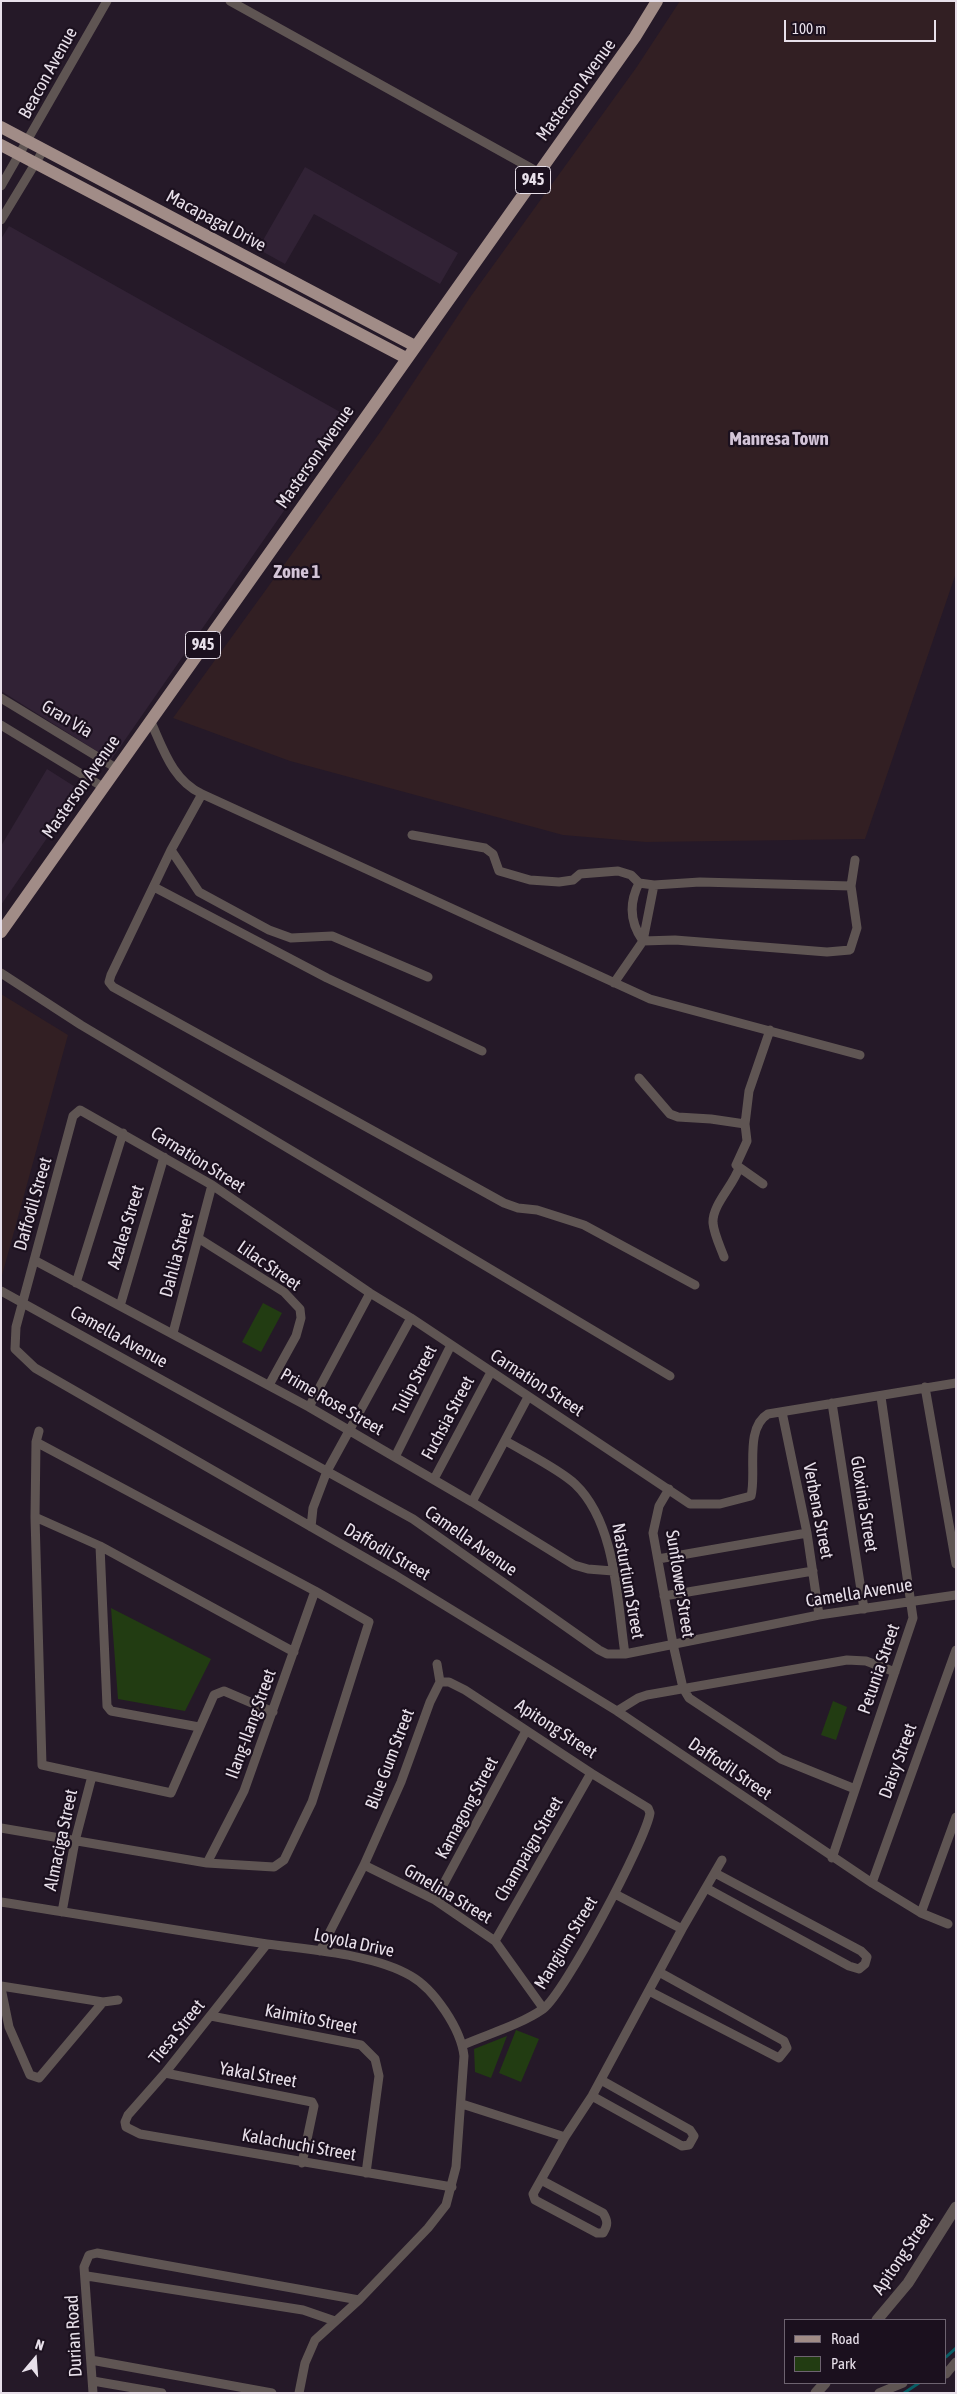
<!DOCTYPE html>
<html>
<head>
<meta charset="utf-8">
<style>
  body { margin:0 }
  #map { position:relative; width:957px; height:2394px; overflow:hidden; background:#251928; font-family:"Asap Condensed",sans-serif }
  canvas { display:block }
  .frame { position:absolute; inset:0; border:2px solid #e8e0ea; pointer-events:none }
  .legend { position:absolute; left:784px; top:2319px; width:162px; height:65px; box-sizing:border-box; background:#1b101e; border:1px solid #6d6370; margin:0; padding:6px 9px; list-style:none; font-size:15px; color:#e8e0ea }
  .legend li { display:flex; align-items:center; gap:10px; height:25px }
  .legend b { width:25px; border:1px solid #6d6370 }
  .north { position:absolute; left:10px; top:2334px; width:50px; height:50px; -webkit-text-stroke:4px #1b101e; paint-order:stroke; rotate:18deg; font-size:14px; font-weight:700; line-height:20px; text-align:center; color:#e8e0ea }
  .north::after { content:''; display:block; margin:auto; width:18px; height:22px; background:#e8e0ea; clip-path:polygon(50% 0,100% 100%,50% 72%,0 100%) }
  .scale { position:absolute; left:784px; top:20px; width:152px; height:22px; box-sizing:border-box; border:2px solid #e8e0ea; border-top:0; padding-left:6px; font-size:15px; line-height:18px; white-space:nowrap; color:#e8e0ea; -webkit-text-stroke:4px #1b101e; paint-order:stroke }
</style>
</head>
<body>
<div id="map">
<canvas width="957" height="2394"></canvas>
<div class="frame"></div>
<ul class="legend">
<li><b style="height:6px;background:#a18c87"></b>Road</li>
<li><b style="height:14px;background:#223c12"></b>Park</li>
</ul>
<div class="north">N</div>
<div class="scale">100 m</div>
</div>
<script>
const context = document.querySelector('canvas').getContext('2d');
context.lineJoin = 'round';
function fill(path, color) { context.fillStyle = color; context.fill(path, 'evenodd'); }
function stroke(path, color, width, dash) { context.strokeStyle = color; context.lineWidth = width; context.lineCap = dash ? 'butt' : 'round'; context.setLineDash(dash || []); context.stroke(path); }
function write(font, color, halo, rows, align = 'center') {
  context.font = font + ' "Asap Condensed",sans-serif'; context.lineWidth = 4.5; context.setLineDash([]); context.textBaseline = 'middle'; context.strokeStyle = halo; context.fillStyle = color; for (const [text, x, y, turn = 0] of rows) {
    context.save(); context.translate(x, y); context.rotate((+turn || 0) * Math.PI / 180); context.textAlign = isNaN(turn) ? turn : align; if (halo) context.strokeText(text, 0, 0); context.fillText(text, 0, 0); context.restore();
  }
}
fill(new Path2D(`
  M305,167L458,253L440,284L314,214L285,264L258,249Z
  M9,226L349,417L111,760L1,691V239Z
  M47,769L80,790L1,905V846Z`), '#312235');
fill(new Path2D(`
  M680,1H956V573L865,839L646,842L563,835L290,761L173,718L381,431L471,296L636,68Z
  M1,994L68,1035L1,1279Z`), '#321f23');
fill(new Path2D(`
  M263,1303L282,1313L261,1352L242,1342Z
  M111,1608L211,1659L185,1711L118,1699Z
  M833,1701L847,1707L836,1740L821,1735Z
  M516,2030L539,2039L521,2082L499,2073Z
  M507,2036L491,2078L475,2072L474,2049Z`), '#223c12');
stroke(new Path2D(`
  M946,2357L956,2348
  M904,2393L919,2383`), '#085d64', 3);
stroke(new Path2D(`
  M230,1L538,172
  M1,186L107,1
  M1,220L44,149
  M1,698L116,768
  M150,720C163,748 172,780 202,794L650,999L860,1055
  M1,725L103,787
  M202,794L171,850L111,975L109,982L113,987L504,1203L518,1208L537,1210L584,1225L695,1285
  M412,835L485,848L493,854L499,871L530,880L559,882L573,880L580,874L618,871L631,875L639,883
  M171,850L199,892L269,930L291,938L332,936L428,977
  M154,887L327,978L482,1051
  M643,941C630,923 629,903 639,883L654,885L700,882L851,886
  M643,941L654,885
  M1,973L81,1025L670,1376
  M614,983L643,941L675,940L827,952L850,950L857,928L851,886L855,860
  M639,1078L670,1114L678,1117L711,1119L745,1124
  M763,1184L736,1165L747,1141L745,1124L749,1091L770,1030
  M198,1238L284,1292L300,1309L301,1318L296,1336L269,1385
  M724,1257C720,1246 714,1234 713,1223C712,1205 733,1186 739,1168
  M34,1260L309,1407L472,1502L574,1565L588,1569L613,1571
  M76,1283L123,1133
  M1,1291L413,1519L599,1650L607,1654H625L819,1615L956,1595
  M120,1306L164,1157
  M173,1333L212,1185
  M925,1387L956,1564
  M832,1403L864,1609
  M309,1407L370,1293
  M782,1412L807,1533L819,1615
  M39,1431L36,1442L35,1517L42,1765L171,1793L214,1695L224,1691L273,1712
  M506,1441C526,1453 559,1469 575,1484C616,1523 617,1600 625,1654
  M395,1457L451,1345
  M434,1479L491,1372
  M669,1489L659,1506L653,1533L673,1644L683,1688L689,1698L781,1759L855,1789
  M472,1502L528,1397
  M35,1517L100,1546L294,1652
  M311,1527L313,1508L327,1471L411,1318
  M100,1546L107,1706L111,1711L199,1727
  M658,1559L807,1533
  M664,1596L813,1571
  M440,1682H449L465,1690L591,1773L648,1808L650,1813C646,1840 564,1994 543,2009C520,2025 488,2034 463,2045
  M617,1711L638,1698L647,1695L847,1660L866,1661L895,1672
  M1,1828L207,1863L274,1867L284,1860L312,1802L369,1622L315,1591L36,1442
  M832,1858L913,1618L881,1397
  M207,1863L244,1791L315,1591
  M364,1865L435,1900L495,1941L543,2008
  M872,1883L956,1650
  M706,1888L849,1966L859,1969L865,1964L867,1957L861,1951L715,1873
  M615,1894L682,1929
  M435,1900L526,1731
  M1,1902C90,1916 179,1931 267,1944C310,1950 374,1954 411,1976C434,1989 461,2029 464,2056L456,2167L446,2205L428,2228L359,2300L315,2340L305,2363L299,2393
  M62,1912L75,1841L92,1776
  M921,1913L956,1817
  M948,1924L921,1913L872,1883L617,1711L395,1575L35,1368L15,1349L16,1327L73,1116L80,1110L212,1185L370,1293L411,1318L690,1504H720L751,1496C757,1474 744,1428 768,1414L956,1383
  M495,1941L591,1773
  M267,1944L165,2073L128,2115L125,2122L126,2127L140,2134L452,2187
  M320,1951L364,1865L401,1782L430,1702L440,1682L437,1664
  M1,1986L103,2002L118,2000
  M1,1988L9,2027L30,2075L39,2078L103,2002
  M649,1991L779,2058L787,2048L784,2041L659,1972
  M211,2016L361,2045L375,2059L379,2076L366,2173
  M165,2073L312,2102L314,2106L302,2163
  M592,2096L682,2146L689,2145L694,2136L690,2130L601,2080
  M462,2104L565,2137
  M541,2180L603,2213C608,2221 608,2225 603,2233H597L535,2200L533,2194L565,2137L592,2096L682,1929L722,1860
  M87,2276L303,2310L335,2321
  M91,2360L272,2393
  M946,2374L956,2362
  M93,2381L162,2393
  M93,2393L84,2267L89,2255L97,2253L359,2300
  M879,2393L903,2383`), '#5f5553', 9);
stroke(new Path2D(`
  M877,2320L908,2283L956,2207
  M816,2393L825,2383`), '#5f5553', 11);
stroke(new Path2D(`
  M1,127L415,346
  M1,145L406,358
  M1,932L635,37L657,1`), '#a18c87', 12);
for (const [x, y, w] of [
  [533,180,35],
  [203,645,35]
]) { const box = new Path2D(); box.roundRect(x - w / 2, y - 13.5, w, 27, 4); context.fillStyle = '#1b101e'; context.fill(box); stroke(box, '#e8e0ea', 1); }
write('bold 16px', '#e8e0ea', null, [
  ["945",533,180],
  ["945",203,645]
]);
write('18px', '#e8e0ea', '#1b101e', [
  ["Beacon Avenue",48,73,-61],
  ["Masterson Avenue",576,90,-54],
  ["Macapagal Drive",216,221,28],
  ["Masterson Avenue",315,457,-55],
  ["Gran Via",67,719,31],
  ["Masterson Avenue",81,787,-55],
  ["Carnation Street",198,1160,32],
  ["Daffodil Street",33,1204,-74],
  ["Azalea Street",126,1227,-73],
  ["Dahlia Street",177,1255,-75],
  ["Lilac Street",269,1266,35],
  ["Camella Avenue",119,1337,29],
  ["Tulip Street",415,1380,-63],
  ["Carnation Street",537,1383,33],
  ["Prime Rose Street",332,1402,30],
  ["Fuchsia Street",448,1418,-62],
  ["Gloxinia Street",864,1504,81],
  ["Verbena Street",818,1511,79],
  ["Camella Avenue",471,1541,35],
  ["Daffodil Street",387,1552,30],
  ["Nasturtium Street",628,1581,80],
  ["Sunflower Street",680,1584,81],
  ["Camella Avenue",859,1593,-9],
  ["Petunia Street",879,1669,-71],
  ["Ilang-Ilang Street",251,1724,-70],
  ["Apitong Street",556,1729,33],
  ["Blue Gum Street",390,1759,-69],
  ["Daisy Street",898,1761,-70],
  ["Daffodil Street",730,1769,34],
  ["Kamagong Street",467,1808,-62],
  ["Almaciga Street",61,1840,-78],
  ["Champaign Street",529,1849,-60],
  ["Gmelina Street",448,1894,31],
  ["Loyola Drive",354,1943,12],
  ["Mangium Street",566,1943,-59],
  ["Kaimito Street",311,2019,11],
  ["Tiesa Street",177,2032,-51],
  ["Yakal Street",258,2075,10],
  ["Kalachuchi Street",299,2145,10],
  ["Apitong Street",903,2254,-56],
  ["Durian Road",74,2336,-93]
]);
write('bold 19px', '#d3c4d8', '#1b101e', [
  ["Manresa Town",779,439],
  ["Zone 1",297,572]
]);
</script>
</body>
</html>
